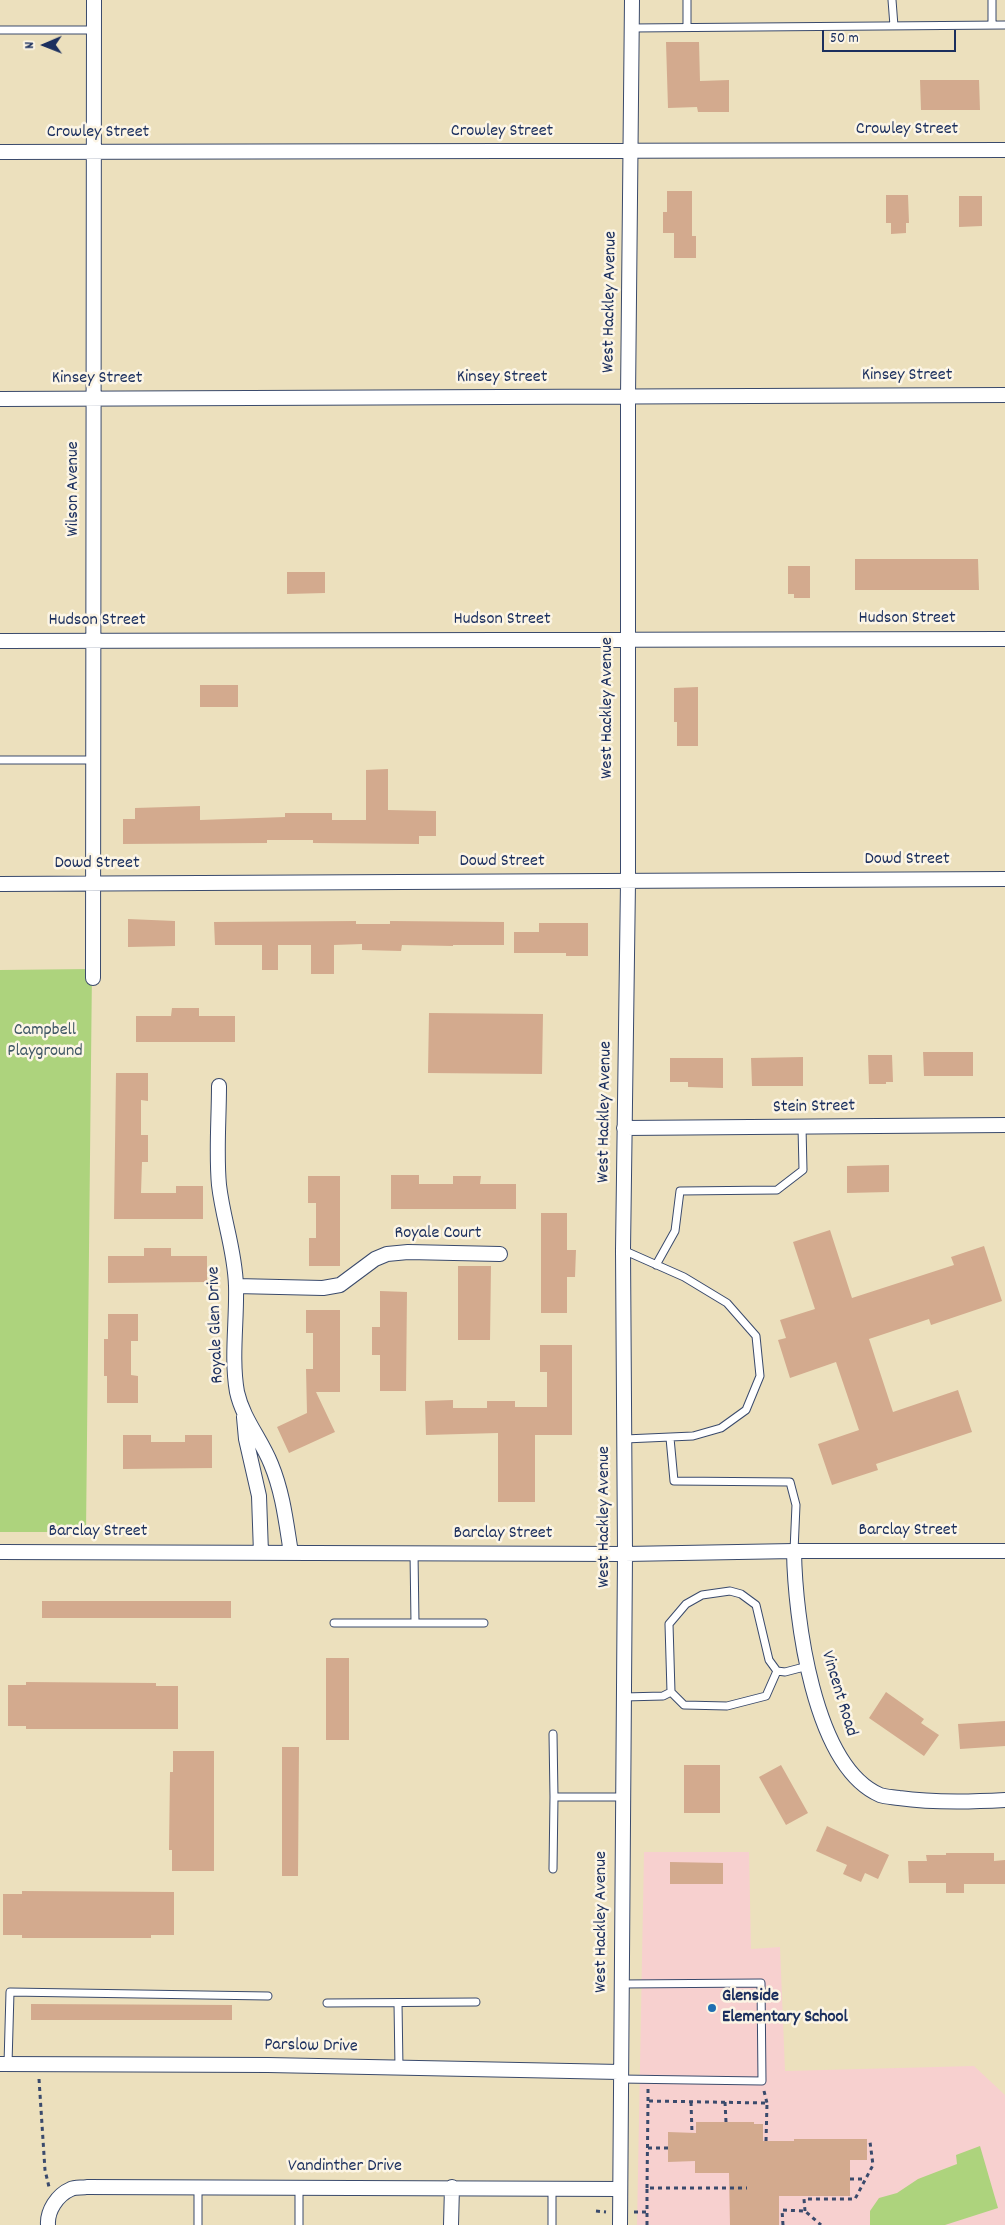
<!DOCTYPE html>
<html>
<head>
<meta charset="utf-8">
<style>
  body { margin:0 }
  #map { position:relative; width:1005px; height:2225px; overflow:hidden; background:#ece0bd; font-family:Dekko,sans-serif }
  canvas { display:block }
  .north { position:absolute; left:20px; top:20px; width:50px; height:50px; -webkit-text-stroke:4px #fcf5e5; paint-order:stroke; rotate:269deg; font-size:14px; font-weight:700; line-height:20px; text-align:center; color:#1b2f5e }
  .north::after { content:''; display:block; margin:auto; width:18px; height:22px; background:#1b2f5e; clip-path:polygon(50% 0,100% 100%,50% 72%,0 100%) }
  .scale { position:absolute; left:822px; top:30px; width:134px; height:22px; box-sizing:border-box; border:2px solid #1b2f5e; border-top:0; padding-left:6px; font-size:15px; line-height:18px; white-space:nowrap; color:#1b2f5e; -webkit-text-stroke:4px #fcf5e5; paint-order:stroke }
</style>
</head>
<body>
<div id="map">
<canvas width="1005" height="2225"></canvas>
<div class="north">N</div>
<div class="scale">50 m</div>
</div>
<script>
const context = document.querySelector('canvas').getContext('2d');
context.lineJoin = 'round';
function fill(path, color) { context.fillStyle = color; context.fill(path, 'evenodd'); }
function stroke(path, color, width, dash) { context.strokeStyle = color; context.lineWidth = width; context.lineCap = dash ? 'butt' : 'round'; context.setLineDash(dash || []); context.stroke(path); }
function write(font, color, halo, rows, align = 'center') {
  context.font = font + ' Dekko,sans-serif'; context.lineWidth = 5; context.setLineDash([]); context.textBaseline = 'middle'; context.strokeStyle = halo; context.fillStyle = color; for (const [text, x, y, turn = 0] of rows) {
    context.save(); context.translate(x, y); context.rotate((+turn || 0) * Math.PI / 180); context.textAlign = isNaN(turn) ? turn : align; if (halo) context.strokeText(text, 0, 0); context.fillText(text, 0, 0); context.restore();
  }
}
fill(new Path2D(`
  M644,1852H749L751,1949L780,1947L785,2071L974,2066L1005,2095V2225H637Z`), '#f7d0cf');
fill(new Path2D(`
  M92,969L86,1532H0V970Z
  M980,2146L998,2208L945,2225H870V2211L879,2198L897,2193L918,2179L957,2164L956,2155Z`), '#add37d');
fill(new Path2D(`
  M666,42H699L700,81L729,80V112H698L697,107L668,108Z
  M920,80H979L980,110H921Z
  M667,191H692V236H696V258H674V233H663V212H667Z
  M886,195H908L909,223H906V233L891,234V223H886Z
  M959,196H982V226L959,227Z
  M855,559H978L979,590H855Z
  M788,566H810V598H794V594H788Z
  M287,572H325V593L287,594Z
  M200,685H238V707H200Z
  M698,687V746H677V722H674V688Z
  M388,769V810L436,811V836H419V844L313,843V840H267V843L123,844V819H135V808L200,806V820L285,817V813H332V820H366V770Z
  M128,919L175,921V946L128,947Z
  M356,921V924H390V921L504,922V945H453V946L402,945L401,951L362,950V944L334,945V974H311V945H278V970H262V945H215L214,922Z
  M539,923H588V956H566V953H514V932H539Z
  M172,1008H199V1016H235V1042H136V1016H171Z
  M429,1013L543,1014L542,1074L428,1073Z
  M923,1052H973V1076H924Z
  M868,1055H892L893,1082H886V1084H869Z
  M803,1057V1086H752L751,1058Z
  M670,1058H723V1088L688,1087V1082H670Z
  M116,1073H148V1101L141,1100V1135H148V1162H142L141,1193H176V1186H203V1219H114Z
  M889,1165V1192L847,1193V1166Z
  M391,1175H419V1184H453V1176H481L480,1184H516V1209H391Z
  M308,1176H340V1266H309V1238H316V1203H308Z
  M541,1213H567V1250H576L575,1277H567V1313H541Z
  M830,1230L852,1298L954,1265L951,1257L984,1246L1002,1301L931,1325L929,1319L869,1339L893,1412L958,1390L972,1432L876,1464L878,1470L832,1485L818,1444L859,1430L836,1362L790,1378L778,1340L786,1338L780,1320L815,1309L793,1242Z
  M144,1248H171V1256H207V1282L108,1283V1256H144Z
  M458,1266H491L490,1340H458Z
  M380,1291L407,1292L406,1391H380V1355H372V1327H380Z
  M306,1310H340V1392H316L335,1432L289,1453L277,1427L307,1413L306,1369H313V1333H306Z
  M108,1314H138V1341H131V1375L138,1376V1403H107V1376H104V1339H108Z
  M540,1345H572V1435H535V1502H498V1433L426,1435L425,1401L453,1400V1408H487V1401H515V1407H547V1372H540Z
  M123,1435H151V1442H185V1435H212V1468L123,1469Z
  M42,1601H231V1618H42Z
  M326,1658H349V1740H326Z
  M26,1682L156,1683V1686H178V1729H26V1726H8V1685H26Z
  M886,1692L924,1719L921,1723L939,1735L924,1756L869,1718Z
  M1005,1721V1746L960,1749L958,1724Z
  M282,1747H299L298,1876H282Z
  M173,1751H214V1871H172V1850H169L170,1772H173Z
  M684,1765H720V1813H684Z
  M781,1765L808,1813L786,1825L759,1777Z
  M827,1826L889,1855L878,1879L865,1873L861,1882L843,1874L847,1865L816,1851Z
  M946,1853H994V1861L1005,1860V1884H964V1893H946V1883H909L908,1861H927L926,1855H946Z
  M670,1862L723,1863V1884H670Z
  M22,1891L174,1892V1935H151V1938H22V1935H3V1894H22Z
  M31,2004L232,2005V2020H31Z
  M696,2122H754V2124H763V2141H794V2139H867V2160H850V2196H779V2225H730L729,2173H695V2161L668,2162V2132L696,2133Z`), '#d3aa8e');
const service = new Path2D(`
  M687,0V27
  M892,0L894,26
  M992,0V25
  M632,28L1005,25
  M0,30H94
  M0,760H93
  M623,1250L684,1277L727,1303L756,1336L760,1376L746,1410L721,1428L693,1436L625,1439
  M656,1265L675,1231L680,1191L777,1190L803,1170L802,1127
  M670,1438L674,1481L790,1482L796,1505L794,1551
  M334,1623H415L414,1553
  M415,1623H484
  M671,1692L684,1705L727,1706L766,1696L777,1671
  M624,1697L663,1696L671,1692L669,1624L686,1604L702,1595L730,1591L741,1594L756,1605L769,1660L777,1671L785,1672L808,1666
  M553,1734L554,1797H622
  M553,1869L554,1797
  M327,2003L476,2002
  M398,2003L399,2068
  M8,2064L10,1992L268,1996
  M620,2079L762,2081L761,1983L623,1984
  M299,2187V2225
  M198,2225V2187
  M552,2225V2188`);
const minor = new Path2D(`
  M0,152L1005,150
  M0,399L1005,395
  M0,641L1005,639
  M0,884L1005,879
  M93,978L94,0
  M219,1086C219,1119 216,1153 219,1185C223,1220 235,1250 236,1286C237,1321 231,1358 237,1392C243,1419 261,1439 271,1464C283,1493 286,1522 291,1553
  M624,1128L1005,1125
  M236,1286L323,1288L340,1285L375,1259L387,1254L408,1252L500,1254
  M244,1417L246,1439L259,1496L261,1553
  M794,1551C795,1616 813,1766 880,1795C886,1797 893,1797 899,1798C934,1803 970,1802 1005,1800
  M0,1552L625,1554L794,1551H1005
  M0,2064L268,2065L620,2072
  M48,2225C47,2211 57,2195 71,2189C75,2187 82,2188 87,2187L620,2189
  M451,2225L452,2187
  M620,2225L625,1554L623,1250L628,882V397L632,0`);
stroke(service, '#3a4a6c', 9);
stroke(minor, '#3a4a6c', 16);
stroke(new Path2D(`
  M39,2079L45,2170L49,2187
  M764,2091L767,2103
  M648,2101V2089
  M691,2102L692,2133
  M725,2102L726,2122
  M648,2148H668
  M850,2179H865
  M647,2188L648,2101L767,2103L766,2141
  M596,2211L606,2212
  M805,2211L804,2199H855L873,2165L870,2142H867
  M634,2212H647
  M647,2225V2188H747
  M783,2225L782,2210L805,2211L821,2225`), '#3a4a6c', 3, [4, 4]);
stroke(service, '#fff', 7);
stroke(minor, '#fff', 14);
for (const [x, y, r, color] of [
  [712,2008,5,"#1f6fb2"]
]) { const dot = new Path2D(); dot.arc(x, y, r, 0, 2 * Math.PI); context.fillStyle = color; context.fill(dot); stroke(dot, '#fcf5e5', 2); }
write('18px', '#1b2f5e', '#fcf5e5', [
  ["Crowley Street",907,131],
  ["Crowley Street",502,133],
  ["Crowley Street",98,134],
  ["West Hackley Avenue",611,302,-89],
  ["Kinsey Street",907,377],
  ["Kinsey Street",502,379],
  ["Kinsey Street",97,380],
  ["Wilson Avenue",75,489,-90],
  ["Hudson Street",907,620],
  ["Hudson Street",502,621],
  ["Hudson Street",97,622],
  ["West Hackley Avenue",609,708,-90],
  ["Dowd Street",907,861],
  ["Dowd Street",502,863],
  ["Dowd Street",97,865],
  ["Stein Street",814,1108,-1],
  ["West Hackley Avenue",606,1112,-89],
  ["Royale Court",438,1235],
  ["Royale Glen Drive",217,1325,-92],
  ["West Hackley Avenue",606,1517,-90],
  ["Barclay Street",908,1532],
  ["Barclay Street",98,1533],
  ["Barclay Street",503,1535],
  ["Vincent Road",838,1694,73],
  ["West Hackley Avenue",603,1922,-90],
  ["Parslow Drive",311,2047,1],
  ["Vandinther Drive",345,2168]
]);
write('18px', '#405866', '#fcf5e5', [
  ["Campbell",45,1032],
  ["Playground",45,1053]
]);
write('bold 18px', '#1b2f5e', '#fcf5e5', [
  ["Glenside",722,1998],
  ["Elementary School",722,2019]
], 'left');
</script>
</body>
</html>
